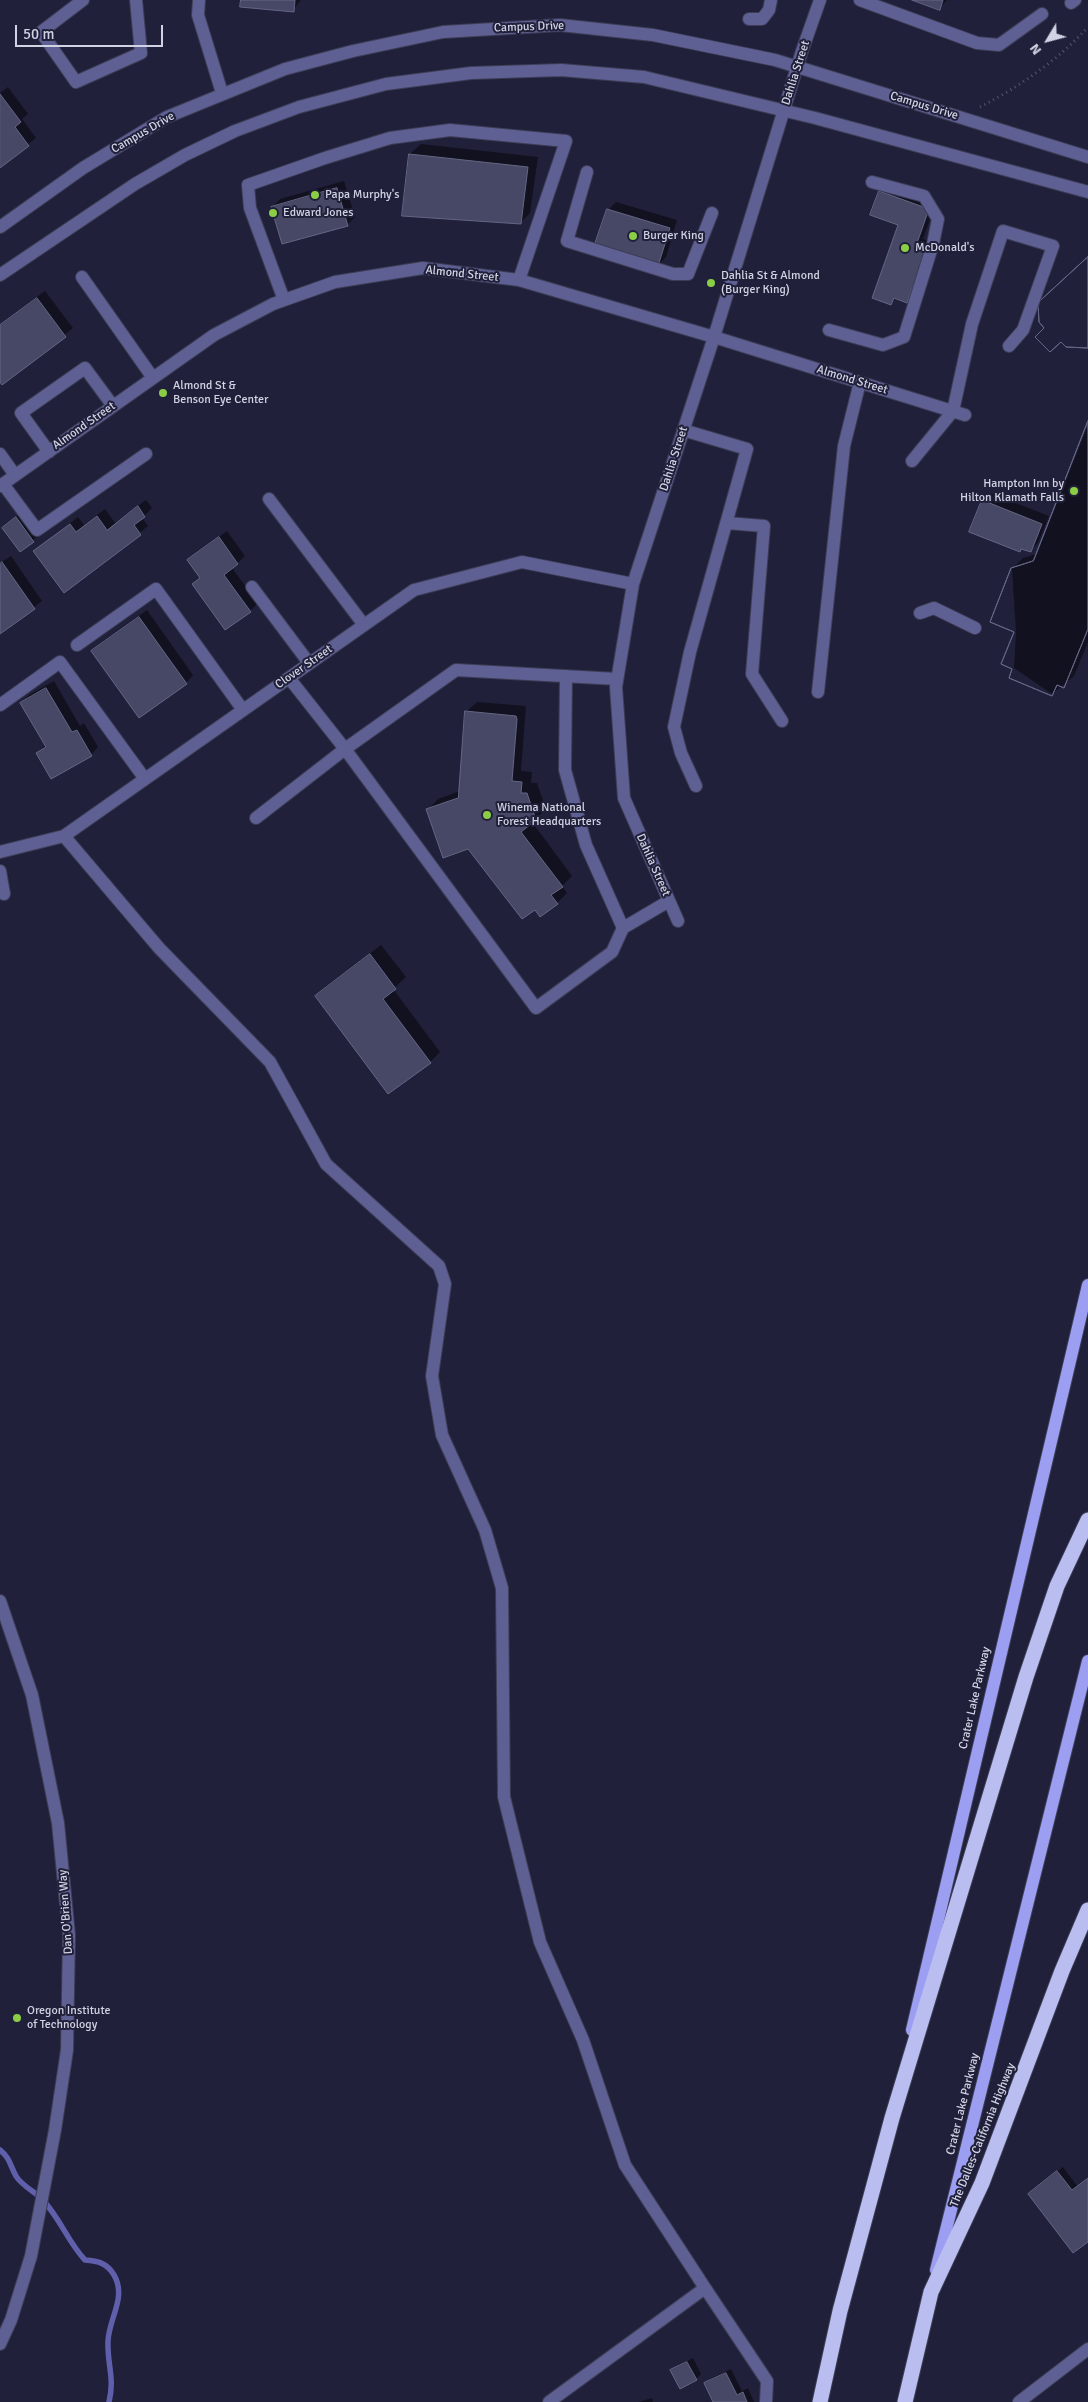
<!DOCTYPE html>
<html>
<head>
<meta charset="utf-8">
<style>
  body { margin:0 }
  #map { position:relative; width:1088px; height:2402px; overflow:hidden; background:#20203a; font-family:Signika,sans-serif }
  canvas { display:block }
  .north { position:absolute; left:1023px; top:15px; width:50px; height:50px; -webkit-text-stroke:4px #20203a; paint-order:stroke; rotate:233deg; font-size:14px; font-weight:700; line-height:20px; text-align:center; color:#d1d3e4 }
  .north::after { content:''; display:block; margin:auto; width:18px; height:22px; background:#d1d3e4; clip-path:polygon(50% 0,100% 100%,50% 72%,0 100%) }
  .scale { position:absolute; left:15px; top:25px; width:148px; height:22px; box-sizing:border-box; border:2px solid #d1d3e4; border-top:0; padding-left:6px; font-size:15px; line-height:18px; white-space:nowrap; color:#d1d3e4; -webkit-text-stroke:4px #20203a; paint-order:stroke }
</style>
</head>
<body>
<div id="map">
<canvas width="1088" height="2402"></canvas>
<div class="north">N</div>
<div class="scale">50 m</div>
</div>
<script>
const context = document.querySelector('canvas').getContext('2d');
context.lineJoin = 'round';
function fill(path, color) { context.fillStyle = color; context.fill(path, 'evenodd'); }
function stroke(path, color, width, dash) { context.strokeStyle = color; context.lineWidth = width; context.lineCap = dash ? 'butt' : 'round'; context.setLineDash(dash || []); context.stroke(path); }
function write(font, color, halo, rows, align = 'center') {
  context.font = font + ' Signika,sans-serif'; context.lineWidth = 4; context.setLineDash([]); context.textBaseline = 'middle'; context.strokeStyle = halo; context.fillStyle = color; for (const [text, x, y, turn = 0] of rows) {
    context.save(); context.translate(x, y); context.rotate((+turn || 0) * Math.PI / 180); context.textAlign = isNaN(turn) ? turn : align; if (halo) context.strokeText(text, 0, 0); context.fillText(text, 0, 0); context.restore();
  }
}
fill(new Path2D(`
  M242,0H301L293,10Z
  M915,0H947L939,9Z
  M8,87L28,114L22,119L36,138L0,166V93Z
  M421,144L538,157L530,213L520,223L410,154Z
  M344,181L355,217L347,225L273,207L280,199Z
  M888,184L936,202L923,239L933,242L914,294L907,301L896,298L891,303L899,224L880,192Z
  M616,202L677,220L666,257L658,265L608,210Z
  M45,291L73,328L2,383L0,380V324Z
  M1088,425V642L1074,676L1052,694L1014,668L1016,632L1012,569L1023,558L1037,554Z
  M990,493L1049,516L1038,543L1030,551L971,531L983,500Z
  M146,500L152,508L142,518L148,526L65,591L35,552L78,517L84,525L105,509L115,523Z
  M21,513L38,536L20,551L3,528Z
  M227,531L245,556L232,568L258,603L250,611L194,584L201,577L189,560Z
  M11,556L42,601L0,633V563Z
  M147,610L193,675L186,683L92,651Z
  M54,681L80,726L84,723L98,747L91,755L37,753L46,745L22,703L29,695Z
  M477,702L526,706L521,771L532,772L531,783H537L546,809L532,822L572,876L562,886L567,893L557,903L535,908L428,810L438,799L460,791L466,712Z
  M381,945L406,977L393,989L440,1052L430,1062L316,996L327,986Z
  M1063,2167L1077,2186L1088,2178V2240L1029,2194Z
  M693,2358L701,2374L696,2379L671,2370Z
  M731,2369L742,2391L748,2388L754,2402H715L705,2384L710,2379Z
  M652,2398L653,2402H639Z`), '#0007');
stroke(new Path2D(`
  M0,2150C11,2159 10,2166 16,2176C21,2185 35,2192 42,2199C60,2218 68,2242 85,2260C98,2261 107,2263 114,2275C127,2297 109,2318 108,2341C107,2365 115,2377 109,2402`), '#5f5fab', 5.5);
const building = new Path2D(`
  M241,0H295L294,12L240,7Z
  M912,0H943L940,10Z
  M0,94L21,122L15,127L29,146L0,168Z
  M409,154L528,167L521,224L402,216Z
  M337,188L348,226L282,244L271,207Z
  M879,191L929,209L916,246L926,250L907,303L894,298L891,305L872,298L898,225L870,215Z
  M607,209L670,228L658,266L595,244Z
  M1088,257V348L1066,347L1061,342L1050,352L1035,337L1044,328L1039,322L1038,303Z
  M1088,257V348L1066,347L1061,342L1050,352L1035,337L1044,328L1039,322L1038,303Z
  M37,298L66,337L2,385L0,382V325Z
  M1088,421V629L1064,688L1057,685L1052,696L1009,678L1012,669L1001,664L1014,632L990,622L1011,568L1033,561Z
  M1088,421V629L1064,688L1057,685L1052,696L1009,678L1012,669L1001,664L1014,632L990,622L1011,568L1033,561Z
  M982,500L1042,524L1031,552L1021,549L1020,552L969,532Z
  M138,506L145,517L134,525L141,535L64,593L33,551L70,524L76,532L97,516L107,530Z
  M16,517L34,542L20,552L2,528Z
  M219,537L238,564L224,575L251,612L225,630L192,584L200,578L187,560Z
  M2,562L35,609L0,634V564Z
  M139,617L187,684L139,718L91,651Z
  M46,688L72,732L77,730L92,756L51,779L36,753L46,747L20,703Z
  M465,711L516,716L517,719L512,781L522,782L521,793H527L536,820L521,832L563,887L551,895L558,904L540,917L535,910L522,919L468,849L443,858L426,809L458,798Z
  M370,954L396,989L383,999L431,1063L388,1094L315,996Z
  M1057,2171L1072,2190L1088,2178V2242L1073,2253L1028,2194Z
  M687,2362L697,2380L680,2389L670,2370Z
  M726,2373L737,2395L743,2392L747,2402H713L704,2383Z`);
fill(building, '#464865');
stroke(building, '#646685', 1);
const minor = new Path2D(`
  M83,0L41,32L76,82L141,53L136,0
  M199,0L198,15L222,93
  M860,0L977,43L999,45L1042,14
  M1071,3L1075,0
  M749,19H762L769,10L771,0
  M587,172L567,241L673,274H688L712,213
  M0,227L83,168L167,117L285,69L353,51L443,32L560,25L653,35L775,60L1088,157
  M0,275L135,184L185,155L235,131L299,107L386,84L471,73L561,70L644,77L815,118L1088,192
  M82,277L153,378
  M284,300L250,208L248,185L325,158L390,138L450,130L566,141L519,280
  M829,330L883,345L904,337L933,244L938,219L924,196L872,182
  M683,430L747,449L690,652L674,727L681,753L696,786
  M49,452L21,413L85,368L113,406
  M0,454L15,475
  M912,461L953,411L972,324L1003,231L1053,246L1023,330L1009,346
  M3,484L37,530L146,454
  M0,486L214,335L273,304L335,282L423,268L519,280L714,337L965,415
  M269,499L364,625
  M727,523L764,526L752,674L782,721
  M252,587L309,663
  M920,613L934,608L975,628
  M77,645L156,589L243,710
  M289,678L345,749L536,1008L612,952L623,928L586,845L565,770L566,676
  M818,692L844,446L860,382
  M0,705L60,662L145,779
  M256,818L345,749L456,670L617,679
  M64,836L159,948L270,1062L326,1164L439,1266L445,1284L432,1376L442,1435L485,1530L502,1588L504,1797L540,1942L583,2040L625,2165L705,2288
  M0,852L64,836L414,590L522,562L633,584
  M0,871L4,894
  M678,921L624,798L616,687L633,584L714,337L802,51L820,0
  M623,928L669,901
  M0,1601L32,1695L58,1823L69,1935L67,2050L55,2130L31,2256L11,2320L0,2344
  M549,2402L705,2288L767,2381L766,2402
  M1019,2402L1088,2349`);
const major = new Path2D(`
  M912,2030L1088,1285
  M936,2270L1088,1661`);
const highway = new Path2D(`
  M820,2402L840,2311L892,2118L1026,1677L1057,1586L1088,1520
  M905,2402L931,2292L982,2183L1062,1971L1088,1910`);
stroke(minor, '#3c3d55', 14);
stroke(major, '#3c3d55', 14);
stroke(highway, '#3c3d55', 17);
stroke(new Path2D(`
  M980,107C1019,87 1058,60 1088,27`), '#55566d', 3, [1, 4]);
stroke(minor, '#5e5f92', 12);
stroke(major, '#9c9ef2', 12);
stroke(highway, '#babdf0', 15);
for (const [x, y, r, color] of [
  [315,195,5,"#8bce46"],
  [273,213,5,"#8bce46"],
  [633,236,5,"#8bce46"],
  [905,248,5,"#8bce46"],
  [711,283,5,"#8bce46"],
  [163,393,5,"#8bce46"],
  [1074,491,5,"#8bce46"],
  [487,815,5,"#8bce46"],
  [17,2018,5,"#8bce46"]
]) { const dot = new Path2D(); dot.arc(x, y, r, 0, 2 * Math.PI); context.fillStyle = color; context.fill(dot); stroke(dot, '#20203a', 2); }
write('12px', '#d1d3e4', '#20203a', [
  ["Campus Drive",529,27,-2],
  ["Dahlia Street",796,73,-72],
  ["Campus Drive",924,106,17],
  ["Campus Drive",143,133,-30],
  ["Almond Street",462,274,6],
  ["Almond Street",852,380,17],
  ["Almond Street",84,426,-35],
  ["Dahlia Street",674,459,-72],
  ["Clover Street",304,667,-35],
  ["Dahlia Street",653,865,66],
  ["Crater Lake Parkway",975,1698,-77],
  ["Dan O'Brien Way",66,1912,-94],
  ["Crater Lake Parkway",963,2104,-76],
  ["The Dalles-California Highway",983,2135,-68]
]);
write('12px', '#d1d3e4', '#20203a', [
  ["Papa Murphy's",325,195],
  ["Edward Jones",283,213],
  ["Burger King",643,236],
  ["McDonald's",915,248],
  ["Dahlia St & Almond",721,276],
  ["(Burger King)",721,290],
  ["Almond St &",173,386],
  ["Benson Eye Center",173,400],
  ["Hampton Inn by",1064,484,"right"],
  ["Hilton Klamath Falls",1064,498,"right"],
  ["Winema National",497,808],
  ["Forest Headquarters",497,822],
  ["Oregon Institute",27,2011],
  ["of Technology",27,2025]
], 'left');
</script>
</body>
</html>
